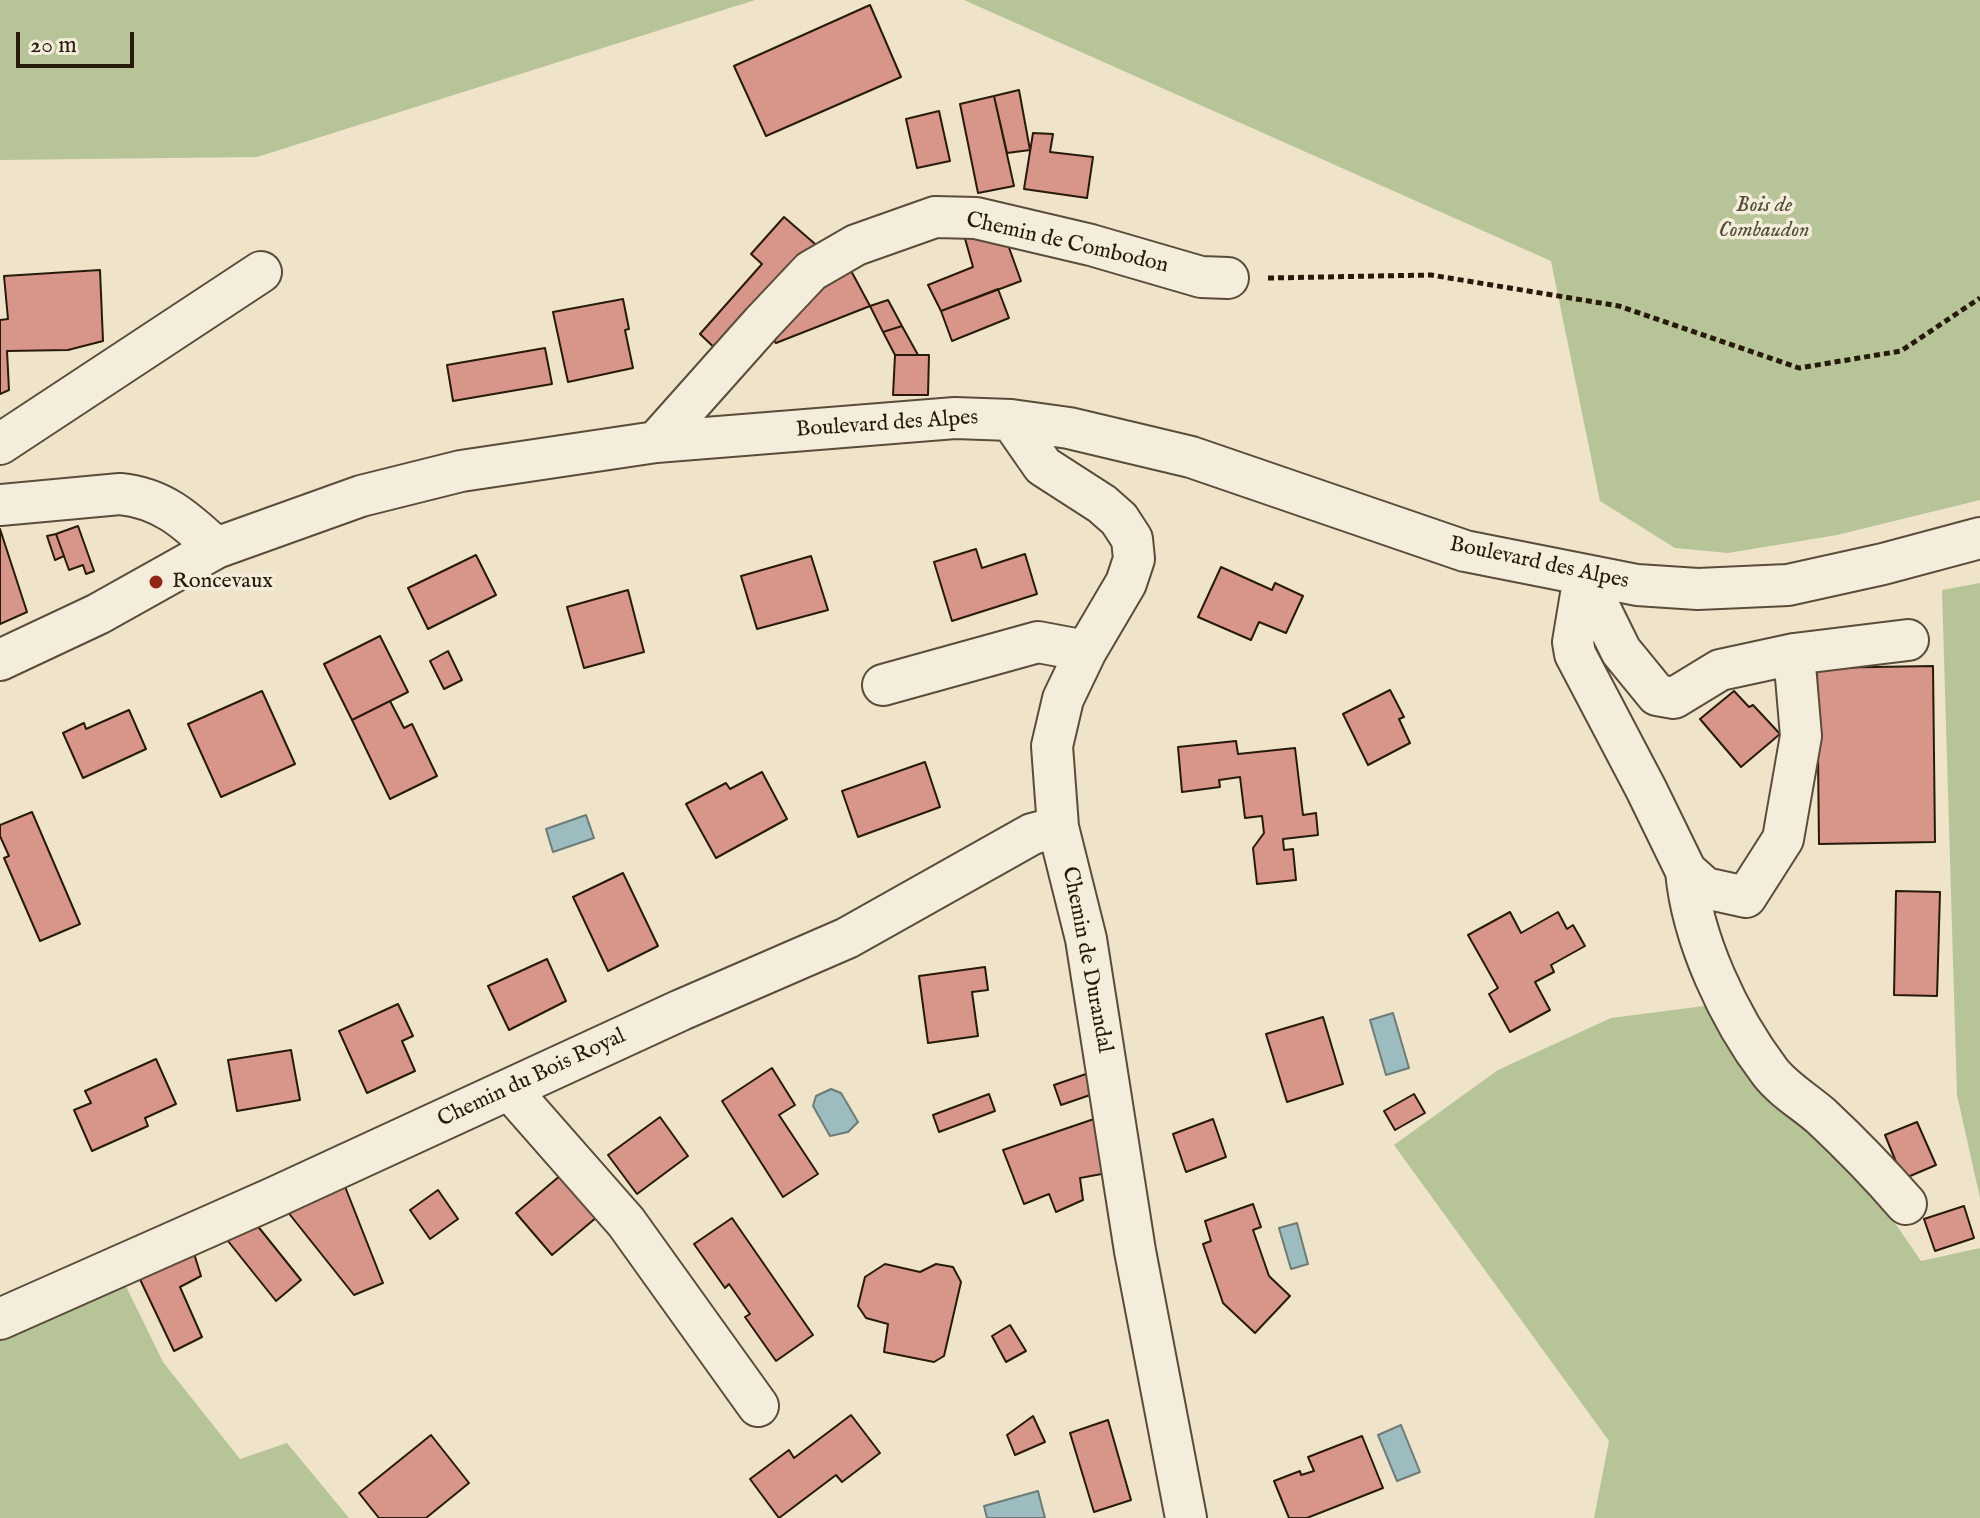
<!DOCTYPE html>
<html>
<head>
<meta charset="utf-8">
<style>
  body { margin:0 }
  #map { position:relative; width:1980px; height:1518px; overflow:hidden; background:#efe3c9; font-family:"IM FELL English",serif }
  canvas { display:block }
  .scale { position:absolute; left:16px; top:32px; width:118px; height:36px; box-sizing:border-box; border:4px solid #281a0a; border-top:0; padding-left:10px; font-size:24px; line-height:28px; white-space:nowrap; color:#281a0a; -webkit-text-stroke:6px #f5eddc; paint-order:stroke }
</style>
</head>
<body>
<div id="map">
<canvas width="1980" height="1518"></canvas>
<div class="scale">20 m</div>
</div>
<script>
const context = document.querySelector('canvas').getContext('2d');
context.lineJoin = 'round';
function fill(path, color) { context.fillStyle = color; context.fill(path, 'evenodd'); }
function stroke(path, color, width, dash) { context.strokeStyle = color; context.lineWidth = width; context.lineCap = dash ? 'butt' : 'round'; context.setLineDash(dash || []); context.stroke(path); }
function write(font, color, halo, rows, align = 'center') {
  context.font = font + ' "IM FELL English",serif'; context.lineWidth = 7; context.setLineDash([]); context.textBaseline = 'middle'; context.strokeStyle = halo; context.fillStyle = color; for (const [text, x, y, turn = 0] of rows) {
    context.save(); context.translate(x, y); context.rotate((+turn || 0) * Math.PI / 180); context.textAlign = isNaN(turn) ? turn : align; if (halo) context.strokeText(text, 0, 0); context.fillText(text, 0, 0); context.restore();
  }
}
fill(new Path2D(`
  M0,0H755L257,157L0,160Z
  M964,0H1980V500L1837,535L1728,553L1675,548L1600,501L1551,261Z
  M1980,583V1198L1957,1095L1942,590Z
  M1712,1005L1856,1166L1921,1261L1980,1248V1518H1594L1609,1441L1394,1145L1498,1070L1611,1018Z
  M120,1274L163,1362L240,1459L287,1443L349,1518H0V1327Z`), '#b7c498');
const water = new Path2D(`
  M586,815L594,838L553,852L546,829Z
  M1393,1013L1409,1068L1386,1075L1370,1020Z
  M831,1089L841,1093L858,1122L848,1132L830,1136L813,1106L816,1096Z
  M1297,1223L1308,1264L1291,1269L1279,1228Z
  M1401,1425L1420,1472L1397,1481L1378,1435Z
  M1038,1491L1045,1518H987L984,1506Z`);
fill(water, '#9dbcbf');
stroke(water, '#6e7b77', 2);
const building = new Path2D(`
  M870,5L901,77L766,136L734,66Z
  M1019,90L1030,150L1007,153L994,96Z
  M994,96L1014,186L978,193L960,104Z
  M939,111L950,161L917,168L906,119Z
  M1033,133L1053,134L1050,152L1093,157L1087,198L1024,189Z
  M784,217L822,250L721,354L700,334L762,264L751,254Z
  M964,235L1007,242L1021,281L941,311L928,285L973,267Z
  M849,267L870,306L776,343L768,334L818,279Z
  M100,270L103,341L68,350L7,351L9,390L0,394V320L8,319L4,276Z
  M998,289L1009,318L952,341L941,311Z
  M623,299L629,329L625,330L633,368L568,382L553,312Z
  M888,300L902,326L883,332L870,306Z
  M902,326L918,355H895L883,332Z
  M545,348L552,384L453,401L447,365Z
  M895,355H929L928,395H893Z
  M78,526L94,571L86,574L83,565L69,570L56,534Z
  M0,529L27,612L0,624Z
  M56,534L64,556L55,560L47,536Z
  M976,549L982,568L1025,554L1037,594L952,621L934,562Z
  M476,555L496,595L428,629L408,588Z
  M811,556L828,610L757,629L741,576Z
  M1221,567L1272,590L1275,583L1303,596L1286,633L1259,622L1251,640L1198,617Z
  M628,590L644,652L584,668L567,607Z
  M380,636L408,692L352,720L324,664Z
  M448,651L462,680L444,689L430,661Z
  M1933,666L1935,842L1819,844L1817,668Z
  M1390,690L1404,717L1399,719L1410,743L1368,765L1343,714Z
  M262,691L295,764L221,797L188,724Z
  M1734,691L1749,707L1753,705L1780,734L1741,767L1700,719Z
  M390,701L404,728L412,724L437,776L390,799L352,720Z
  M129,710L146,749L83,778L63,733L84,723L86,729Z
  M1236,741L1238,754L1295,748L1303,815L1316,813L1318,835L1283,839L1284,850L1293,849L1296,880L1257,884L1253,848L1264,833L1262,816L1245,818L1240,777L1219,780L1220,787L1182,792L1178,747Z
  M925,762L940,807L858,837L842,791Z
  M762,772L787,819L716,858L686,804L726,783L730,789Z
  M32,812L80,924L40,941L4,858L9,856L0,836V825Z
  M623,873L658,946L608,971L573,897Z
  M1896,891L1940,892L1937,996L1894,995Z
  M1510,912L1521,933L1558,912L1567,929L1573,925L1585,946L1551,965L1554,972L1535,982L1550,1010L1510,1032L1489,994L1498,988L1468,935Z
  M547,959L566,1001L509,1030L488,986Z
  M985,967L988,990L972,992L978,1036L928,1043L919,976Z
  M398,1004L413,1036L402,1041L415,1071L367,1093L339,1031Z
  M1323,1017L1343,1084L1287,1102L1266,1034Z
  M291,1050L300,1100L237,1111L228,1060Z
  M156,1059L176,1104L145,1118L148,1126L92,1151L74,1110L91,1103L85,1091Z
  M772,1068L795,1105L779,1115L818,1174L783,1197L722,1101Z
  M1086,1074L1093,1094L1061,1105L1054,1085Z
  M989,1094L995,1111L939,1132L933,1115Z
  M1414,1094L1425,1113L1395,1130L1384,1111Z
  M660,1117L688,1156L637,1194L608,1155Z
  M1094,1119L1107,1173L1080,1178L1083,1200L1056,1212L1049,1194L1024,1204L1003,1150Z
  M1213,1119L1226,1157L1186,1172L1173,1134Z
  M1917,1122L1936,1165L1903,1179L1885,1135Z
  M568,1169L604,1211L552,1255L516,1213Z
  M342,1179L383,1283L354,1295L287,1211Z
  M438,1190L458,1219L430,1239L410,1210Z
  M1253,1204L1261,1227L1253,1230L1269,1276L1290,1296L1255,1333L1223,1303L1203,1244L1211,1241L1205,1221Z
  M1964,1206L1974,1238L1935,1251L1924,1219Z
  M732,1218L813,1335L776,1361L745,1317L750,1314L729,1284L725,1288L694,1244Z
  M256,1224L301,1280L276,1301L224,1236Z
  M192,1247L201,1276L180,1287L202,1337L174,1351L137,1273Z
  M885,1264L920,1272L936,1264L953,1267L961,1282L944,1356L934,1362L884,1352L888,1324L866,1318L858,1306L865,1277Z
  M1010,1325L1026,1351L1006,1362L992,1336Z
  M851,1415L880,1453L842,1482L836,1475L779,1518L750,1479L789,1450L794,1458Z
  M1033,1416L1045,1442L1015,1455L1007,1435Z
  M1108,1420L1131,1500L1094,1512L1070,1433Z
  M431,1435L469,1483L426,1518H379L359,1493Z
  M1362,1436L1383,1488L1307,1518H1289L1274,1481L1300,1471L1301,1475L1314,1471L1308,1457Z`);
fill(building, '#d79689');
stroke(building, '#281a0a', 2);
const minor = new Path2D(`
  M1011,420L1043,466L1102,504L1119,519L1132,539L1134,559L1126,583L1086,651L1063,699L1052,746L1058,827L1086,939L1135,1251L1186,1518
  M656,442L762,323L811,271L856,245L935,217L976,218L1091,245L1201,277L1228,278
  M0,444L261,272
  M0,505L120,494C162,498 186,520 216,548
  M1584,576L1573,642L1575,654L1646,789L1686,871L1705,888L1746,897L1783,839L1801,736L1794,654
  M1584,576L1621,651L1657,695L1674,698L1720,670L1794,654L1908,640
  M0,660L98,614L216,548L361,496L461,471L656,442L955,418L1011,420L1069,428L1191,457L1465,551L1637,585L1698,589L1788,585L1883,564L1980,538
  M883,685L1038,642L1086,651
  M1686,871C1692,939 1729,1018 1770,1072C1783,1089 1805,1102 1821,1116C1851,1144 1879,1173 1906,1204
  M510,1090L626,1222L758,1406
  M0,1319L273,1198L681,1010L847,938L1032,834L1058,827`);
stroke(minor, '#5a4c3a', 44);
stroke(new Path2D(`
  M1268,278L1431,275L1619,306L1799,368L1901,351L1980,298`), '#281a0a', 5, [6, 4]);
stroke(minor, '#f5eddc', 40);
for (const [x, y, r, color] of [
  [156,582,8,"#8f2418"]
]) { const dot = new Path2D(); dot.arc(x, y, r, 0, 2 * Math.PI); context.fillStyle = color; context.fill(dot); stroke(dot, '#f5eddc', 3); }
write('italic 22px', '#534d35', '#f5eddc', [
  ["Bois de",1764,206],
  ["Combaudon",1764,231]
]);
write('22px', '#281a0a', '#f5eddc', [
  ["Chemin de Combodon",1067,244,13],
  ["Boulevard des Alpes",887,425,-4],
  ["Boulevard des Alpes",1539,564,12],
  ["Chemin de Durandal",1086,960,79],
  ["Chemin du Bois Royal",532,1079,-25]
]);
write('22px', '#281a0a', '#f5eddc', [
  ["Roncevaux",172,582]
], 'left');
</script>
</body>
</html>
